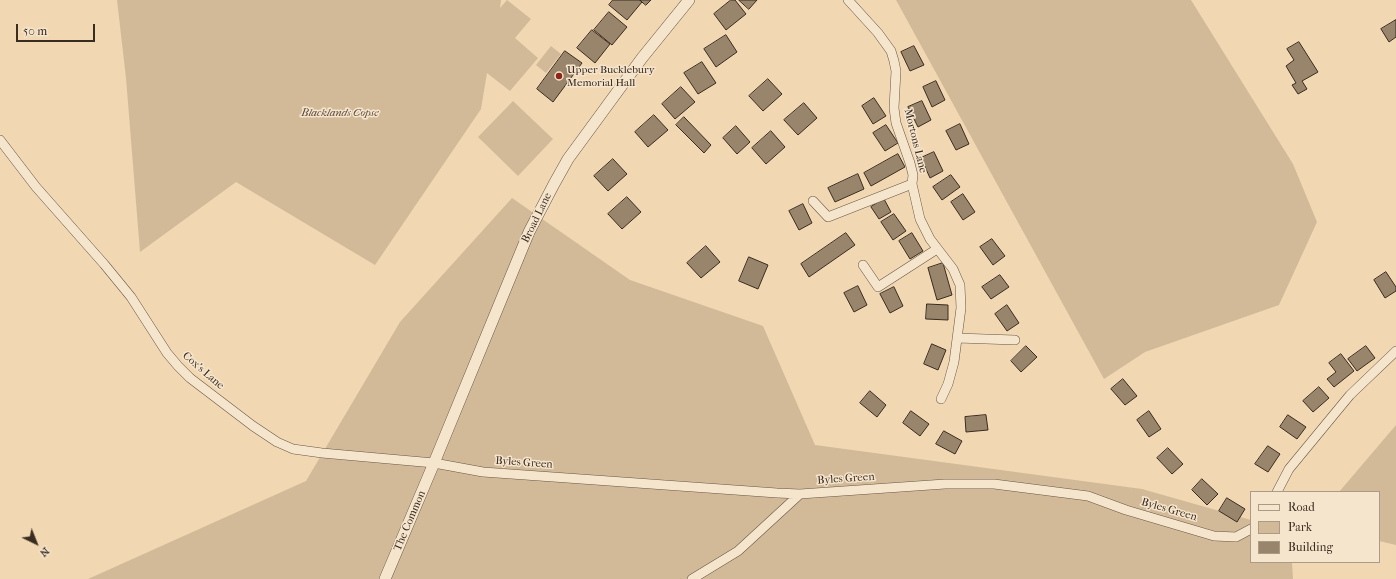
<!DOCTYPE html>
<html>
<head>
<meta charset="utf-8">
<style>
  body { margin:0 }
  #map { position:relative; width:1396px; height:579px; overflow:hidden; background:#f1d7b2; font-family:"IM FELL French Canon",serif }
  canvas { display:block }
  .legend { position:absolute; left:1250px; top:491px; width:130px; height:72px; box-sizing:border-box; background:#f6e5cd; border:1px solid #aa9b88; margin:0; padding:5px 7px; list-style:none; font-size:12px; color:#392c20 }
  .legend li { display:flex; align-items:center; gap:8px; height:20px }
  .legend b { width:20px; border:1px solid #aa9b88 }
  .north { position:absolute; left:16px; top:523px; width:40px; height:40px; -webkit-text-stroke:3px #f6e5cd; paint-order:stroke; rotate:137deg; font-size:11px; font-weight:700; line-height:16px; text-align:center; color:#392c20 }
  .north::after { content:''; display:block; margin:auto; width:14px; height:18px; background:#392c20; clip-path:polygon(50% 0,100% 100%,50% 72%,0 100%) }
  .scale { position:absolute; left:16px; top:24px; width:79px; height:18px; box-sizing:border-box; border:2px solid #392c20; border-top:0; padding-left:5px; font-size:12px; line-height:14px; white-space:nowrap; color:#392c20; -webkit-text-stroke:3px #f6e5cd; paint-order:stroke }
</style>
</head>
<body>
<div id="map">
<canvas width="1396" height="579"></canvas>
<ul class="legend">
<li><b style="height:5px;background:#f6e5cd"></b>Road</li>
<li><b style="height:11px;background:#d2ba99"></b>Park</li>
<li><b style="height:11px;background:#99856c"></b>Building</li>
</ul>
<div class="north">N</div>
<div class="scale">50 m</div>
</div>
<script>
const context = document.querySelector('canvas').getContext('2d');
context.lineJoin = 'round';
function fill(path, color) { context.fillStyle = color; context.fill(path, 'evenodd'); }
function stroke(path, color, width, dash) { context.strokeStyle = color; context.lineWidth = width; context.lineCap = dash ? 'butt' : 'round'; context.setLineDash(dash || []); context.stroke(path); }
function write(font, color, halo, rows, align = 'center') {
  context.font = font + ' "IM FELL French Canon",serif'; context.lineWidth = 3; context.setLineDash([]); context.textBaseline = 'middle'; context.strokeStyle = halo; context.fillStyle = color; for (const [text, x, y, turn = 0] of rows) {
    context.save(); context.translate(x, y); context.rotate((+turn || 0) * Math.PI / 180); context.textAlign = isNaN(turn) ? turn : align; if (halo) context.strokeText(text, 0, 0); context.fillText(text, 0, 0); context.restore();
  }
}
fill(new Path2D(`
  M117,0H501L500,8L507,0L531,19L515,38L538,58L510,91L487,73L481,109L375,265L236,182L140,252L126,78Z
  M896,0H1191L1293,164L1317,222L1279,305L1145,352L1104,379Z
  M551,46L561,54L546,73L536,65Z
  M513,101L553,139L518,176L478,137Z
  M512,198L630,280L763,326L815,445L1142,489L1251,520V562H1292L1293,579H88L306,481L400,322Z
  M1396,425V545L1379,541V492H1339Z`), '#d2ba99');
const building = new Path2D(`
  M613,0H640L642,2L627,20L609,5Z
  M640,0H651L646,5Z
  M731,0H735L746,14L726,30L714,14Z
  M739,0H757L749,9Z
  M609,12L627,27L612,45L594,30Z
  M1396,20V37L1389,42L1381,29Z
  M592,30L610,44L595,63L577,48Z
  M726,35L737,52L716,67L704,49Z
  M1299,42L1318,72L1302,81L1307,89L1298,94L1292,85L1296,83L1286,66L1294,60L1287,49Z
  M914,46L924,65L910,71L901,52Z
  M565,51L582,63L553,102L537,89Z
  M702,62L716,83L698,94L684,73Z
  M768,79L782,94L763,111L749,96Z
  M936,81L945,100L932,107L923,87Z
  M681,87L695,102L675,119L662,104Z
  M874,98L886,116L873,124L862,106Z
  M922,101L931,120L918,127L908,107Z
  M804,103L817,118L798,135L784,120Z
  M654,115L668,130L648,147L635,132Z
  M684,117L711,145L704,153L676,125Z
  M960,124L969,144L956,150L946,131Z
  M886,125L898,143L885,151L873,133Z
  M736,126L750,142L737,154L723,138Z
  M771,131L785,147L766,164L752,148Z
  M934,152L943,171L930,178L921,158Z
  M898,154L905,167L871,186L864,173Z
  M613,159L627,174L608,191L594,176Z
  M858,174L864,189L835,202L828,188Z
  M951,175L960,187L942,200L933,187Z
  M963,194L975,212L963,220L951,202Z
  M627,197L641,212L622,229L608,214Z
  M884,199L891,212L879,219L871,207Z
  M803,204L812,223L799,230L789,211Z
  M894,214L906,231L893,240L881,222Z
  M846,233L855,245L809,277L801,264Z
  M912,233L923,251L910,259L899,241Z
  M992,239L1005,256L993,265L980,247Z
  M706,246L720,262L701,278L687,263Z
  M749,257L768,265L758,289L739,281Z
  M943,263L952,295L937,300L928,268Z
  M1386,272L1396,287V291L1385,298L1374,280Z
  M1000,275L1009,287L991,299L982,287Z
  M858,286L867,305L854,312L844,293Z
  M894,287L903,306L890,313L880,294Z
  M927,304L948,305V320L926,319Z
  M1007,305L1019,323L1007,331L995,314Z
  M932,344L946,350L938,370L924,364Z
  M1026,346L1037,357L1021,372L1011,361Z
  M1366,346L1375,358L1357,371L1348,359Z
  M1341,354L1354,371L1334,387L1327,379L1336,372L1329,363Z
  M1123,379L1137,396L1125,405L1111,389Z
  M1319,387L1329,398L1313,412L1303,401Z
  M870,391L886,405L877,417L860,403Z
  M911,411L929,424L920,436L903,423Z
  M1149,411L1161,429L1149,437L1137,420Z
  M986,415L988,430L966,432L965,417Z
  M1288,415L1306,427L1297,439L1280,427Z
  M944,431L962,441L955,454L936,444Z
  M1268,446L1280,454L1268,472L1255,464Z
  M1168,448L1183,464L1172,474L1157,458Z
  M1202,479L1218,494L1207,505L1192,490Z
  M1227,498L1245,509L1237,522L1219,511Z`);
fill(building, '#99856c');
stroke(building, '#392c20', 1);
const minor = new Path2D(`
  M848,0L878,33L891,51L894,61L896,71L894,108L896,123L910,163L913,175L912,184L920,219L930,239L953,269L960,285L961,308L954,362L948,384L941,399
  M0,140L36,187L104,264L131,297L167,353L178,366L190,378L253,426L277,442L293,449L322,453L434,463L483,472L777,493L800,494L945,484H994L1088,496L1126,510L1214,536L1236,537L1251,529
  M813,201L828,217L912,184
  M863,265L878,287L937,249
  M957,338L1015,340
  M1277,492L1289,469L1350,395L1396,351
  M692,579L738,551L800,494`);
const tertiary = new Path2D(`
  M385,579L434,463L529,232L554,184L568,159L642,58L689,0`);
stroke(minor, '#675744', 10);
stroke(tertiary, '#675744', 12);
stroke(minor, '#f6e5cd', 9);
stroke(tertiary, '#f6e5cd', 11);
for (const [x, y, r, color] of [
  [559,76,4,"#8f2418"]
]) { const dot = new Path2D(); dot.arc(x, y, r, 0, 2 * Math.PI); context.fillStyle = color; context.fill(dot); stroke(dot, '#f6e5cd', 1.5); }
write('11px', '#392c20', '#f6e5cd', [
  ["Upper Bucklebury",567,70],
  ["Memorial Hall",567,83]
], 'left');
write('italic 11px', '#584838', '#f6e5cd', [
  ["Blacklands Copse",340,113]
]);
write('11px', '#392c20', '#f6e5cd', [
  ["Mortons Lane",915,141,76],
  ["Broad Lane",537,218,-64],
  ["Cox's Lane",203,371,41],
  ["Byles Green",524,463,4],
  ["Byles Green",846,479,-4],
  ["Byles Green",1169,510,16],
  ["The Common",410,521,-67]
]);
</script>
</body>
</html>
